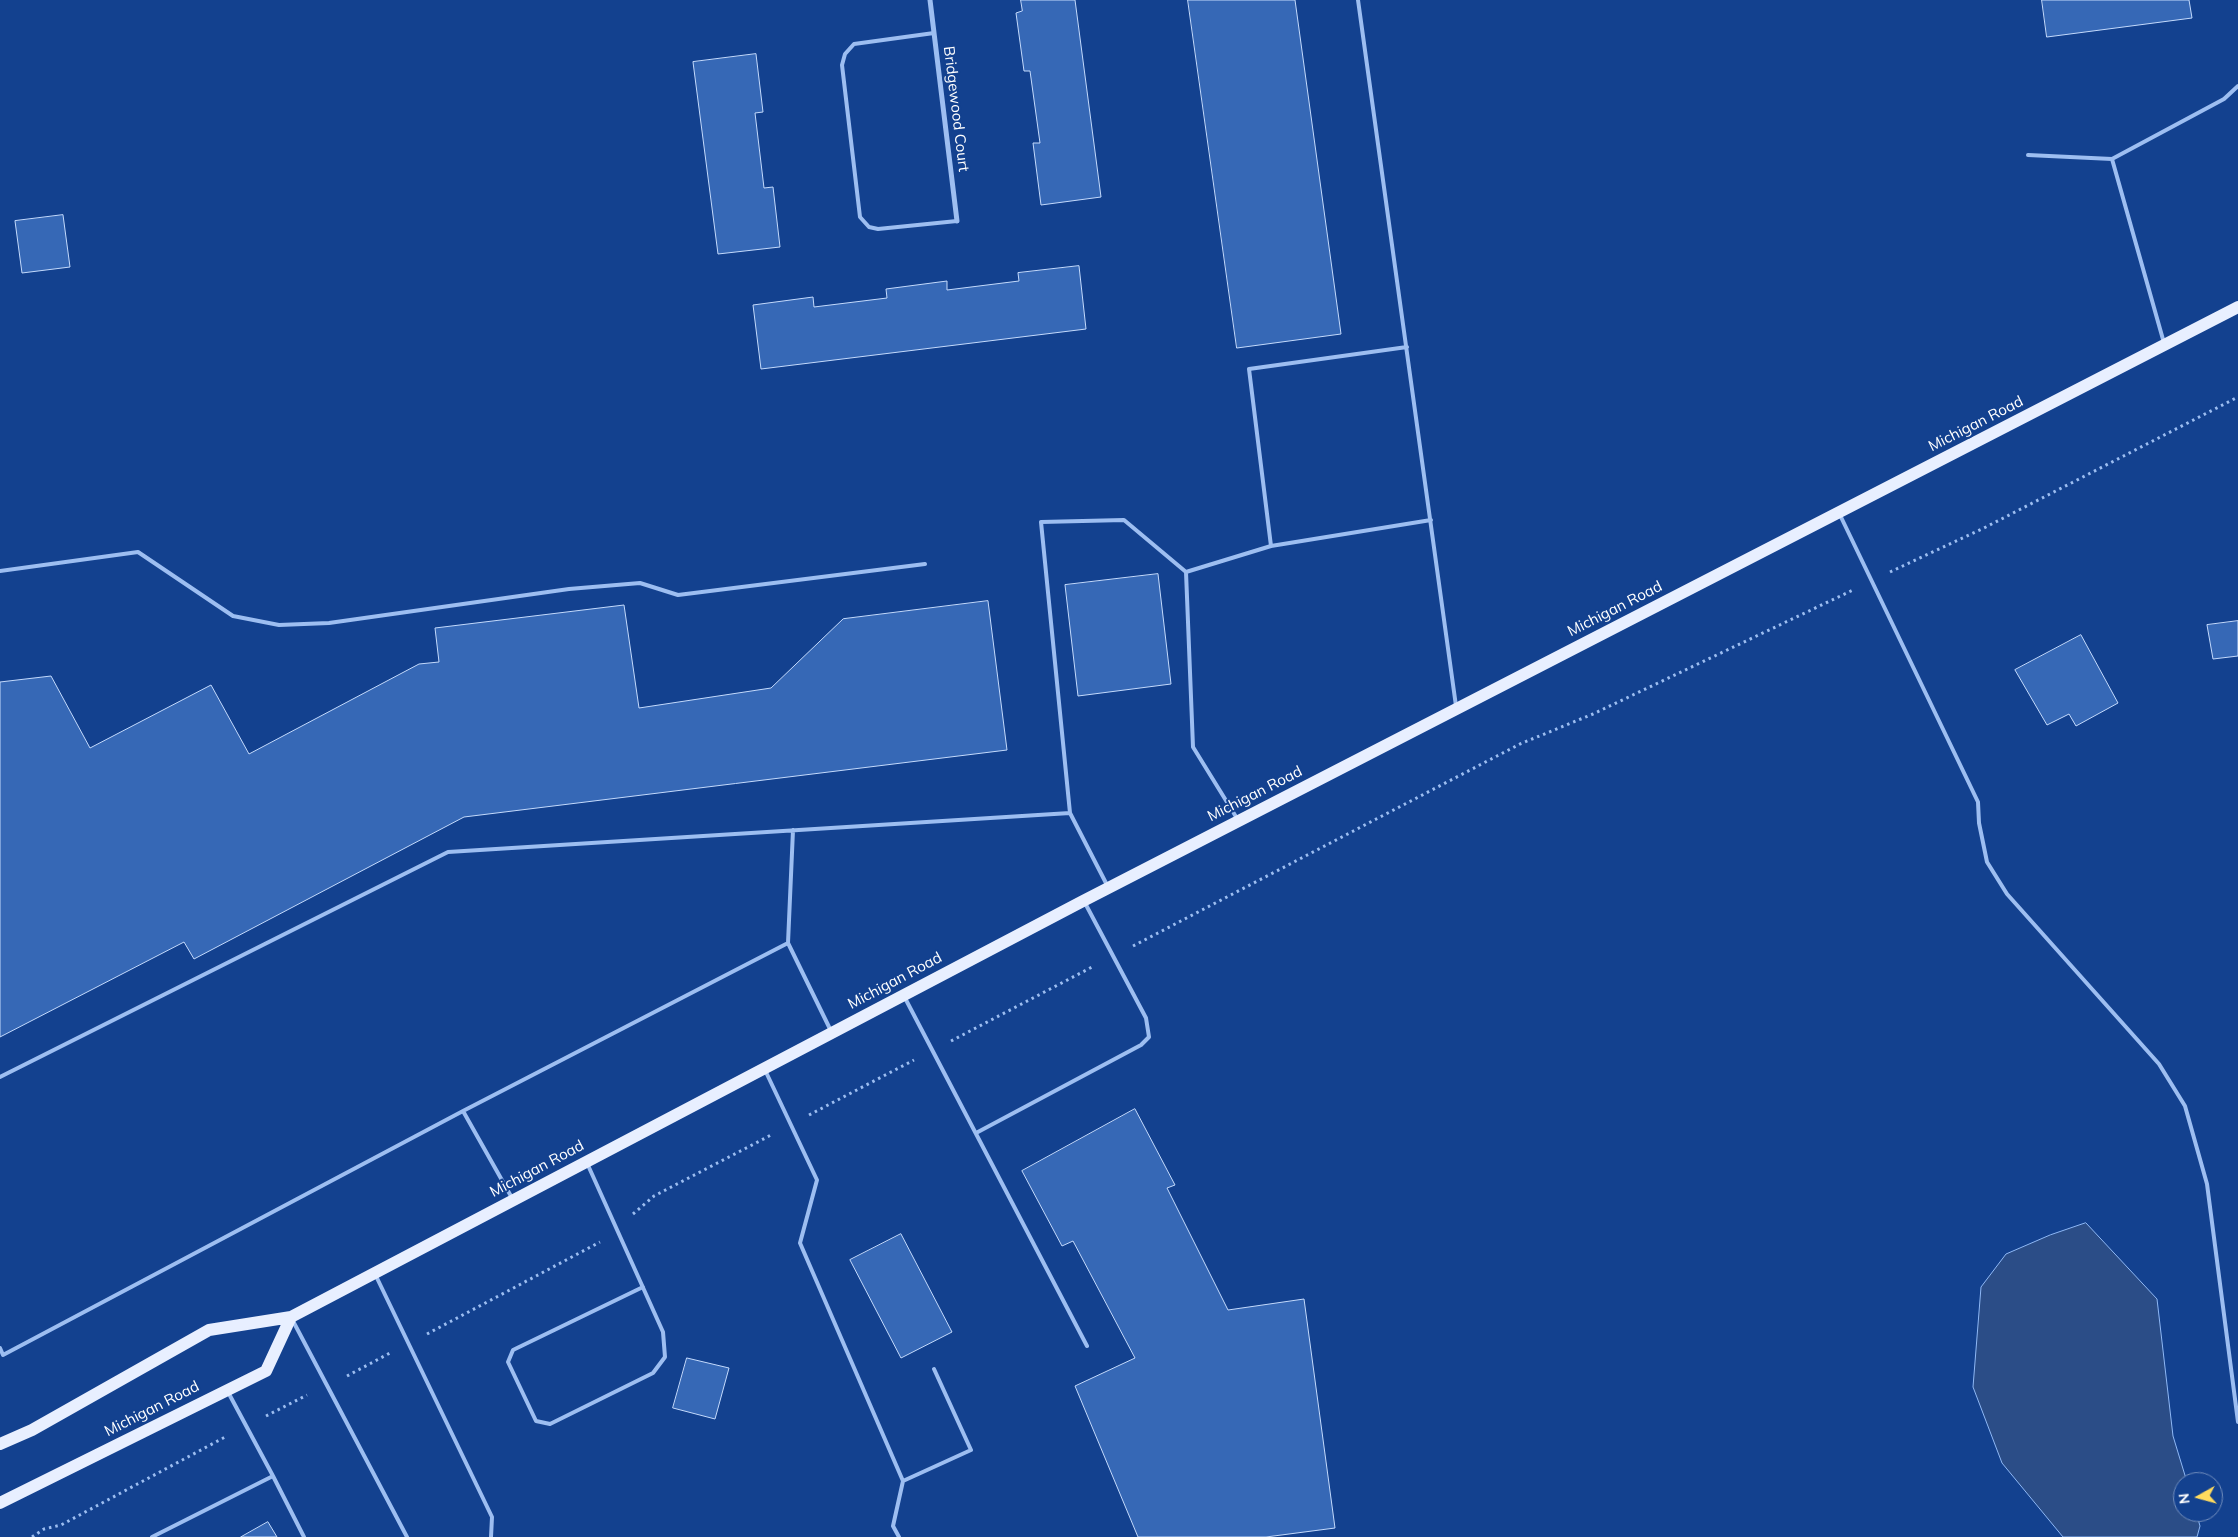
<!DOCTYPE html>
<html>
<head>
<meta charset="utf-8">
<style>
  body { margin:0 }
  #map { position:relative; width:2238px; height:1537px; overflow:hidden; background:#13418f; font-family:Mulish,sans-serif }
  canvas { display:block }
  .north { position:absolute; left:2173px; top:1472px; width:50px; height:50px; box-sizing:border-box; background:#13418f; border:1px solid #718dbc; border-radius:50%; rotate:263deg; font-size:14px; font-weight:700; line-height:20px; text-align:center; color:#fff }
  .north::after { content:''; display:block; margin:auto; width:18px; height:22px; background:#ffdb5e; clip-path:polygon(50% 0,100% 100%,50% 72%,0 100%) }
</style>
</head>
<body>
<div id="map">
<canvas width="2238" height="1537"></canvas>
<div class="north">N</div>
</div>
<script>
const context = document.querySelector('canvas').getContext('2d');
context.lineJoin = 'round';
function fill(path, color) { context.fillStyle = color; context.fill(path, 'evenodd'); }
function stroke(path, color, width, dash) { context.strokeStyle = color; context.lineWidth = width; context.lineCap = dash ? 'butt' : 'round'; context.setLineDash(dash || []); context.stroke(path); }
function write(font, color, halo, rows, align = 'center') {
  context.font = font + ' Mulish,sans-serif'; context.lineWidth = 4; context.setLineDash([]); context.textBaseline = 'middle'; context.strokeStyle = halo; context.fillStyle = color; for (const [text, x, y, turn = 0] of rows) {
    context.save(); context.translate(x, y); context.rotate((+turn || 0) * Math.PI / 180); context.textAlign = isNaN(turn) ? turn : align; if (halo) context.strokeText(text, 0, 0); context.fillText(text, 0, 0); context.restore();
  }
}
const water = new Path2D(`
  M2086,1223L2157,1299L2173,1436L2187,1482H2183V1512H2196L2200,1526L2197,1537H2063L2002,1463L1973,1387L1981,1287L2006,1254L2050,1235Z`);
fill(water, '#2b4d87');
stroke(water, '#8fb8f5', 1);
const building = new Path2D(`
  M1021,0H1075L1101,197L1041,205L1033,143H1040L1030,71H1024L1016,13L1022,11Z
  M1188,0H1295L1341,334L1237,348Z
  M2042,0H2189L2192,18L2047,37Z
  M756,54L763,112L755,113L764,188L773,187L780,247L718,254L693,62Z
  M63,215L70,267L22,273L15,221Z
  M1079,266L1086,329L761,369L753,305L813,297L814,307L887,298L886,289L947,281V290L1019,281L1018,273Z
  M1158,574L1171,684L1078,696L1065,585Z
  M988,601L1007,750L464,817L194,959L184,942L0,1037V682L51,676L90,748L211,685L249,754L419,664L439,662L435,628L624,605L639,708L771,688L843,619Z
  M2238,621V656L2213,659L2207,625Z
  M2081,635L2118,703L2076,726L2069,714L2047,725L2015,670Z
  M1135,1109L1175,1185L1167,1188L1228,1310L1304,1299L1335,1528L1266,1537H1138L1075,1386L1135,1358L1073,1241L1062,1246L1022,1171Z
  M901,1234L952,1332L901,1358L850,1260Z
  M687,1358L729,1368L715,1419L673,1408Z
  M268,1522L277,1537H241Z`);
fill(building, '#3668b6');
stroke(building, '#c4dafc', 1);
stroke(new Path2D(`
  M1890,572L1984,528L2238,397
  M1133,946L1520,744L1593,714L1853,590
  M951,1041L1094,966
  M809,1115L914,1060
  M633,1214L654,1196L773,1134
  M427,1334L600,1242
  M347,1376L390,1353
  M266,1416L307,1395
  M32,1537L44,1529L61,1525L227,1436`), '#9dbef1', 3, [2.5, 4]);
stroke(new Path2D(`
  M1358,0L1456,706
  M934,33L854,44L845,54L842,65L860,217L869,227L878,229L957,221
  M2028,155L2112,159
  M2164,343L2112,159L2224,99L2238,86
  M1840,515L1978,802L1979,823L1987,862L2007,894L2159,1064L2185,1106L2207,1184L2238,1422
  M1271,546L1431,520
  M0,571L138,552L233,616L279,625L329,623L569,589L640,583L678,595L925,564
  M1186,572L1271,546L1249,369L1407,347
  M1070,813L1041,522L1124,520L1186,572L1193,747L1238,820
  M793,830L788,943L831,1031
  M905,998L1087,1346
  M765,1070L817,1180L800,1243L903,1481L893,1526L899,1537
  M0,1077L448,852L1070,813L1108,887
  M463,1111L512,1198
  M976,1133L1141,1045L1149,1037L1146,1018L1085,903
  M587,1163L663,1332L665,1357L653,1373L550,1424L536,1421L508,1362L513,1350L643,1287
  M376,1276L492,1517L491,1537
  M293,1321L407,1537
  M0,1348L3,1355L463,1111L788,943
  M273,1476L304,1537
  M903,1481L971,1450L934,1369
  M152,1537L273,1476L228,1392`), '#9dbef1', 4);
stroke(new Path2D(`
  M930,0L957,221`), '#9dbef1', 5);
stroke(new Path2D(`
  M0,1444L32,1430L209,1330L291,1317L1083,901L2238,307
  M0,1503L266,1371L291,1317`), '#e8efff', 12);
write('15px', '#fff', '#13418f', [
  ["Bridgewood Court",956,109,83],
  ["Michigan Road",1976,424,-27],
  ["Michigan Road",1615,609,-27],
  ["Michigan Road",1255,794,-27],
  ["Michigan Road",895,981,-28],
  ["Michigan Road",537,1169,-28],
  ["Michigan Road",152,1409,-27]
]);
</script>
</body>
</html>
